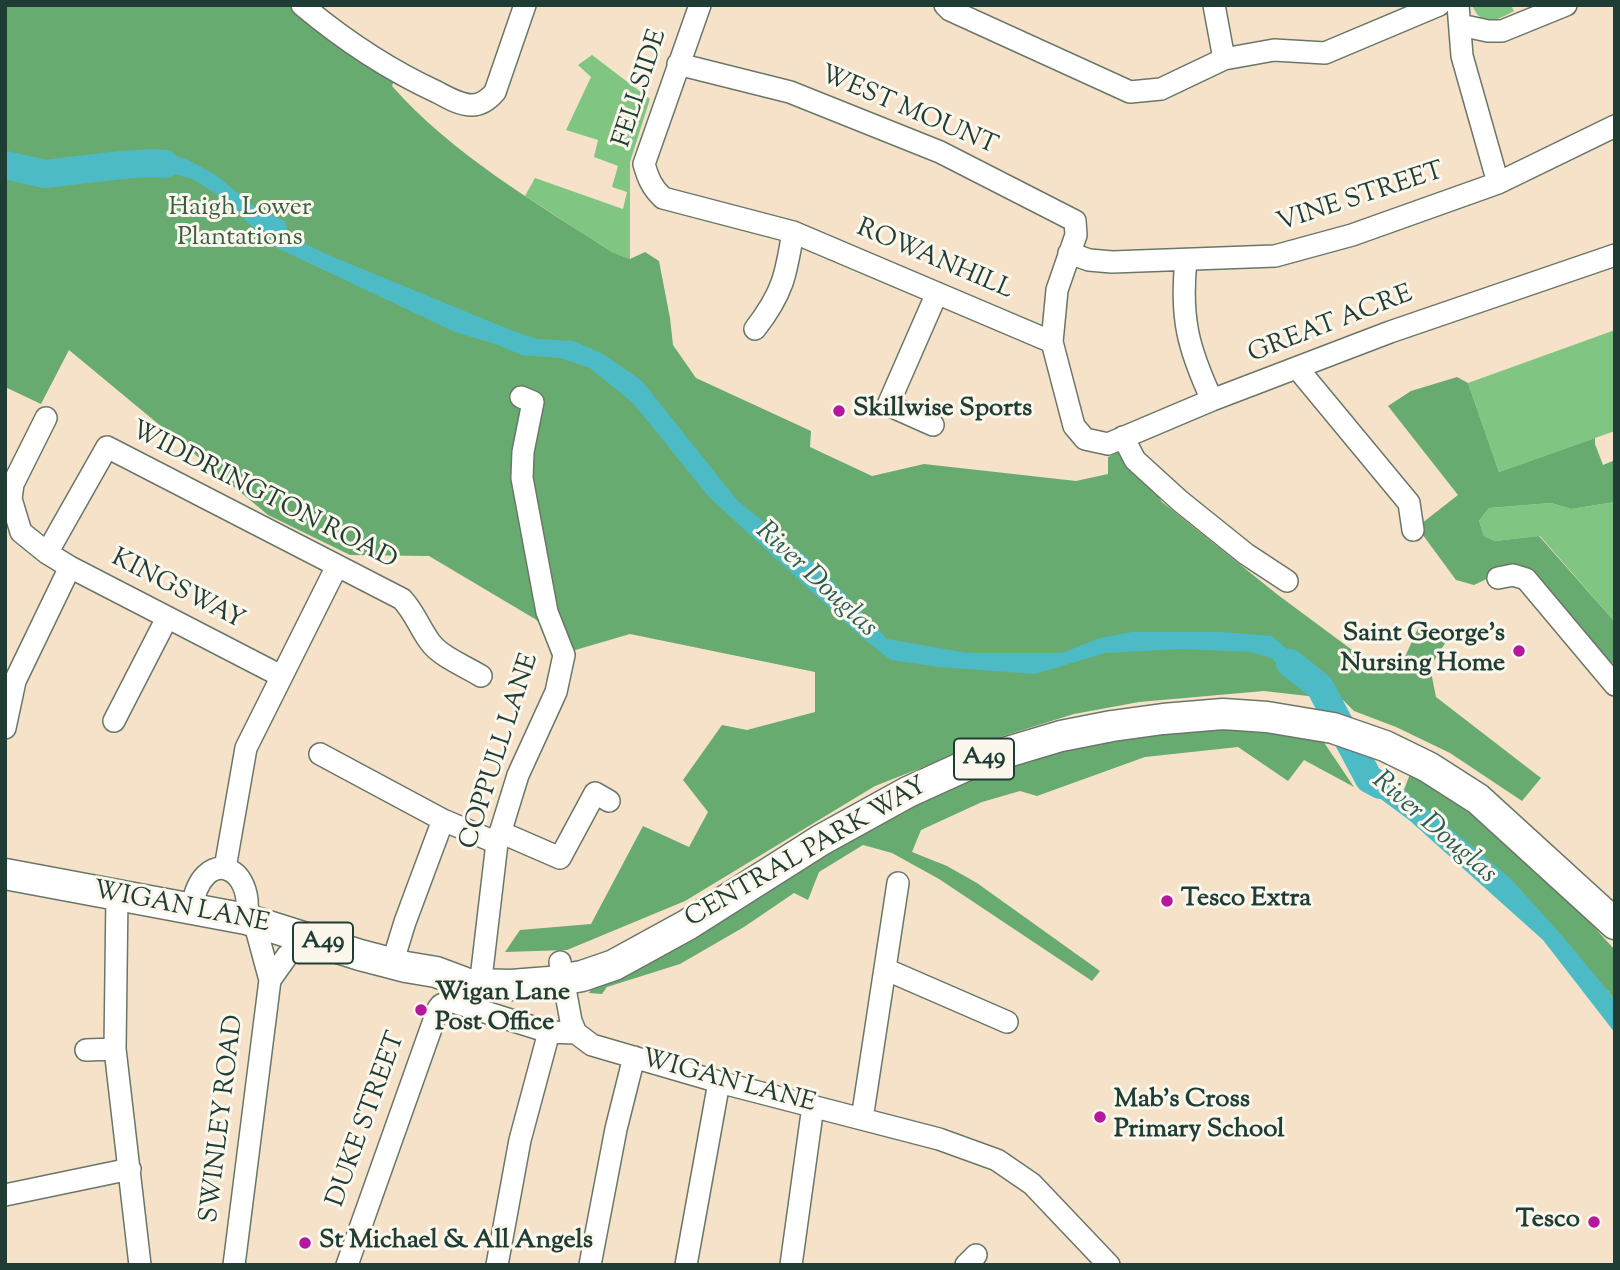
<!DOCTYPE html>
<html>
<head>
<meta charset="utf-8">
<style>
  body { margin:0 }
  #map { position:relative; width:1620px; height:1270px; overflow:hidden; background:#f5e2c9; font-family:"Sorts Mill Goudy",serif }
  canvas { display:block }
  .frame { position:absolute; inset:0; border:7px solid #1f3d34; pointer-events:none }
</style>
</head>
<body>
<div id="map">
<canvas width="1620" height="1270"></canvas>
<div class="frame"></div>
</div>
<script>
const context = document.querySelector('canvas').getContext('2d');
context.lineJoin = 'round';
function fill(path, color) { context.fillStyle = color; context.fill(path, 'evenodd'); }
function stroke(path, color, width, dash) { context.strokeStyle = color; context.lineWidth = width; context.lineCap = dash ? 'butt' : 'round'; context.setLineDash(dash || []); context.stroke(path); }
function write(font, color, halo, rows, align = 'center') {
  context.font = font + ' "Sorts Mill Goudy",serif'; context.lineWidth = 6; context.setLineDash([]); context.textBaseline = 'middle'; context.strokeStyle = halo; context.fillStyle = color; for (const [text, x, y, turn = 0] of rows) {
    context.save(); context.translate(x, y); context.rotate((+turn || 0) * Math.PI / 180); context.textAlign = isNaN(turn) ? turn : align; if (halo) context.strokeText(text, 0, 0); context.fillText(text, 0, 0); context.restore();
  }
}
fill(new Path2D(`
  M1472,5H1511L1514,11C1497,20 1482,29 1472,5Z
  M592,55L650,99L630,162V259L612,252L525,196L535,178L623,209L627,192L612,187L618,166L594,157L598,140L566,130L591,77L578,65Z
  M1615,330V431L1499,472L1468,383Z
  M1615,502V622L1540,536L1495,541L1484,536L1479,521L1489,508L1551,503L1571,509Z`), '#80c682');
fill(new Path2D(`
  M5,5H296L395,78L392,86C453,155 535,202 612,252L630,259L645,252L659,261L670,318L673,345L696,378L811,431L810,447L872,476L924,464L1076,481L1108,474V457L1119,452L1128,454L1162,502L1278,595L1367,661L1404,659L1419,626L1449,637L1430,667L1436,697L1541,778L1522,801L1450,753L1396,727L1354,711L1343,700L1264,691L1139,702L1074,714L1000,737L875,786L685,901L567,950L505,952L520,930L591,924L643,826L689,847L708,812L683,780L722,725L747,730L815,712V672L630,634L572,651L535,619L429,556L350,555L268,515L69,350L41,404L5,387Z
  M1457,377L1468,383L1499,472L1595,438V444L1603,465L1615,460V502L1571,509L1551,503L1489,508L1479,521L1484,536L1495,541L1539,536L1615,622V661L1611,664L1599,655L1528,570L1493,576L1474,585L1456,580L1417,527L1458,495L1388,406L1411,391Z
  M1218,724L1323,741L1354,787L1304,760L1288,781L1238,747L1145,757L1037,796L1020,791L982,802L921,830L912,852L947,866L977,883L1100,971L1092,981L939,879L892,853L863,845L819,872L808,900L794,893L744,927L680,964L607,987L602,994L589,993L597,978L921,795L1043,750Z
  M1410,774C1455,801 1497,832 1536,867C1565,892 1589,922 1615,950V1002L1608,991L1404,790Z`), '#68ab70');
fill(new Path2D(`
  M133,153L171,155L186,159L216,175L257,209L285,221L289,236L326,254L513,331L537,339L573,341L583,345L603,354L642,381L737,500L822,570L887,639L968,653H1062L1100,638L1132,632H1222L1272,636L1324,681L1311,692L1271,658L1252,652L1182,649L1105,653L1035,674L939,667L891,660L860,636L709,497L633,403L590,368L560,358L522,355L495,344L455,332L275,247L218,195L193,179L158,170L136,172L126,161Z
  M1341,752L1364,760L1378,778L1404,790L1511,879L1565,939L1608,991L1615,1002V1033L1543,940L1409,820L1378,797L1361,780Z`), '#4dbbc6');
stroke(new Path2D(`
  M5,165L45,174L121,165L153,163L165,164
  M1290,663L1320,687L1369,779L1380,785`), '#4dbbc6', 28);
const minor = new Path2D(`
  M302,5C345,41 387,69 437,92C448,98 460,105 472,105C482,105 489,99 495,92L525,5
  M700,5L644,164C648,178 652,188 663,198L793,232L1052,342
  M945,5L950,10L1130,92L1161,89L1224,59L1274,50L1325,53L1439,5
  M1214,5L1224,59
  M1458,5L1462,56L1498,183
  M1460,25L1488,31H1502L1566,5
  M678,64L790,92L940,152L1075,221L1076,235L1057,290L1052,342L1074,426L1085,439L1108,444L1212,400L1390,332L1615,255
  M1069,253L1089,260L1112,262L1275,256L1352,235L1498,183L1615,126
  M1186,260C1180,318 1188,348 1212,400
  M755,329C783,293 786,275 793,232
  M1298,369L1409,503L1413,530
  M46,418L13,484L11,499L21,532L47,553L70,567L281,676
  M933,425L888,405L937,293
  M1123,437L1135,460L1180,501L1246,554L1287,581
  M47,553L107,447L402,599C415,613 419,627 430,642C441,657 465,666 481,676
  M1498,578L1513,575L1526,579L1615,685
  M114,721L167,618
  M5,728L15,681L70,567
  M320,754L443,820L497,843
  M500,832L560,858L595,793L609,801
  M225,868L246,748L337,566
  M117,895L115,1049L140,1265
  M192,907C202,845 256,864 246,919
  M560,962L571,1021L576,1033
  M392,964L405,922L443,820
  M885,969L1007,1022
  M482,970L497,843L518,775L556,692L564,655L547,612L522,478L523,452L533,402L521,397
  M270,980L287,956L307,938
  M86,1050L115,1049
  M862,1119L898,883
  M5,1195L130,1169
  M234,1265L270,980L254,921
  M347,1265L438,1009L441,1005L450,1001L549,1032L576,1033L592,1045L719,1082L939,1139L997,1160L1032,1184L1109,1265
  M497,1265L520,1140L549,1032
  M590,1265L616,1129L634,1057
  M686,1265L719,1082
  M791,1265L813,1106
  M966,1265L976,1255`);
const highway = new Path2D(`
  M5,874L246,919L360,955L406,967L436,972L468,984L511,985L549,982L582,976L614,965L687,925L821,840L908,792L974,762L1061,736L1112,726L1163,719L1223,714L1267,717L1333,728L1385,746L1428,767L1478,799L1615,924`);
stroke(minor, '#6a7768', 24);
stroke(highway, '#6a7768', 33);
stroke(minor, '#fff', 21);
stroke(highway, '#fff', 30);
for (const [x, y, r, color] of [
  [839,411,7,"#b5179e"],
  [1519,651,7,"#b5179e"],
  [1167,901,7,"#b5179e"],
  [421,1010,7,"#b5179e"],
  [1100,1117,7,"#b5179e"],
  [1594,1222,7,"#b5179e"],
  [305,1243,7,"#b5179e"]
]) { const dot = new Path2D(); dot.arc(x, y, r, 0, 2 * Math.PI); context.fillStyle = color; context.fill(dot); stroke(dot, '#fbf7ec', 2.5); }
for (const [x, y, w] of [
  [984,759,60],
  [323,943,60]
]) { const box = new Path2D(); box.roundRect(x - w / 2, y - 20.5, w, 41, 5); context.fillStyle = '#fbf7ec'; context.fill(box); stroke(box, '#1f3d34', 2); }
write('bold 24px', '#1f3d34', null, [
  ["A49",984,759],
  ["A49",323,943]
]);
write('26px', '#1f3d34', '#fbf7ec', [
  ["FELLSIDE",642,89,-72],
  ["WEST MOUNT",908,112,23],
  ["VINE STREET",1361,199,-18],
  ["ROWANHILL",934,261,23],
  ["GREAT ACRE",1331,326,-21],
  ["WIDDRINGTON ROAD",263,497,27],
  ["KINGSWAY",177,591,27],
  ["COPPULL LANE",501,752,-72],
  ["CENTRAL PARK WAY",807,854,-30],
  ["WIGAN LANE",181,909,11],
  ["WIGAN LANE",728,1083,15],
  ["SWINLEY ROAD",224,1119,-83],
  ["DUKE STREET",368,1120,-70]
]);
write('26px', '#375f48', '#fbf7ec', [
  ["Haigh Lower",240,210],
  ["Plantations",240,240]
]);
write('bold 26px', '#1f3d34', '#fbf7ec', [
  ["Skillwise Sports",853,411],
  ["Saint George's",1505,636,"right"],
  ["Nursing Home",1505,666,"right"],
  ["Tesco Extra",1181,901],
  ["Wigan Lane",435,995],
  ["Post Office",435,1025],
  ["Mab's Cross",1114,1102],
  ["Primary School",1114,1132],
  ["Tesco",1580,1222,"right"],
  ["St Michael & All Angels",319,1243]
], 'left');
write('italic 28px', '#2a5c58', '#fbf7ec', [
  ["River Douglas",815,581,43],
  ["River Douglas",1433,829,41]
]);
</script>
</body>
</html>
